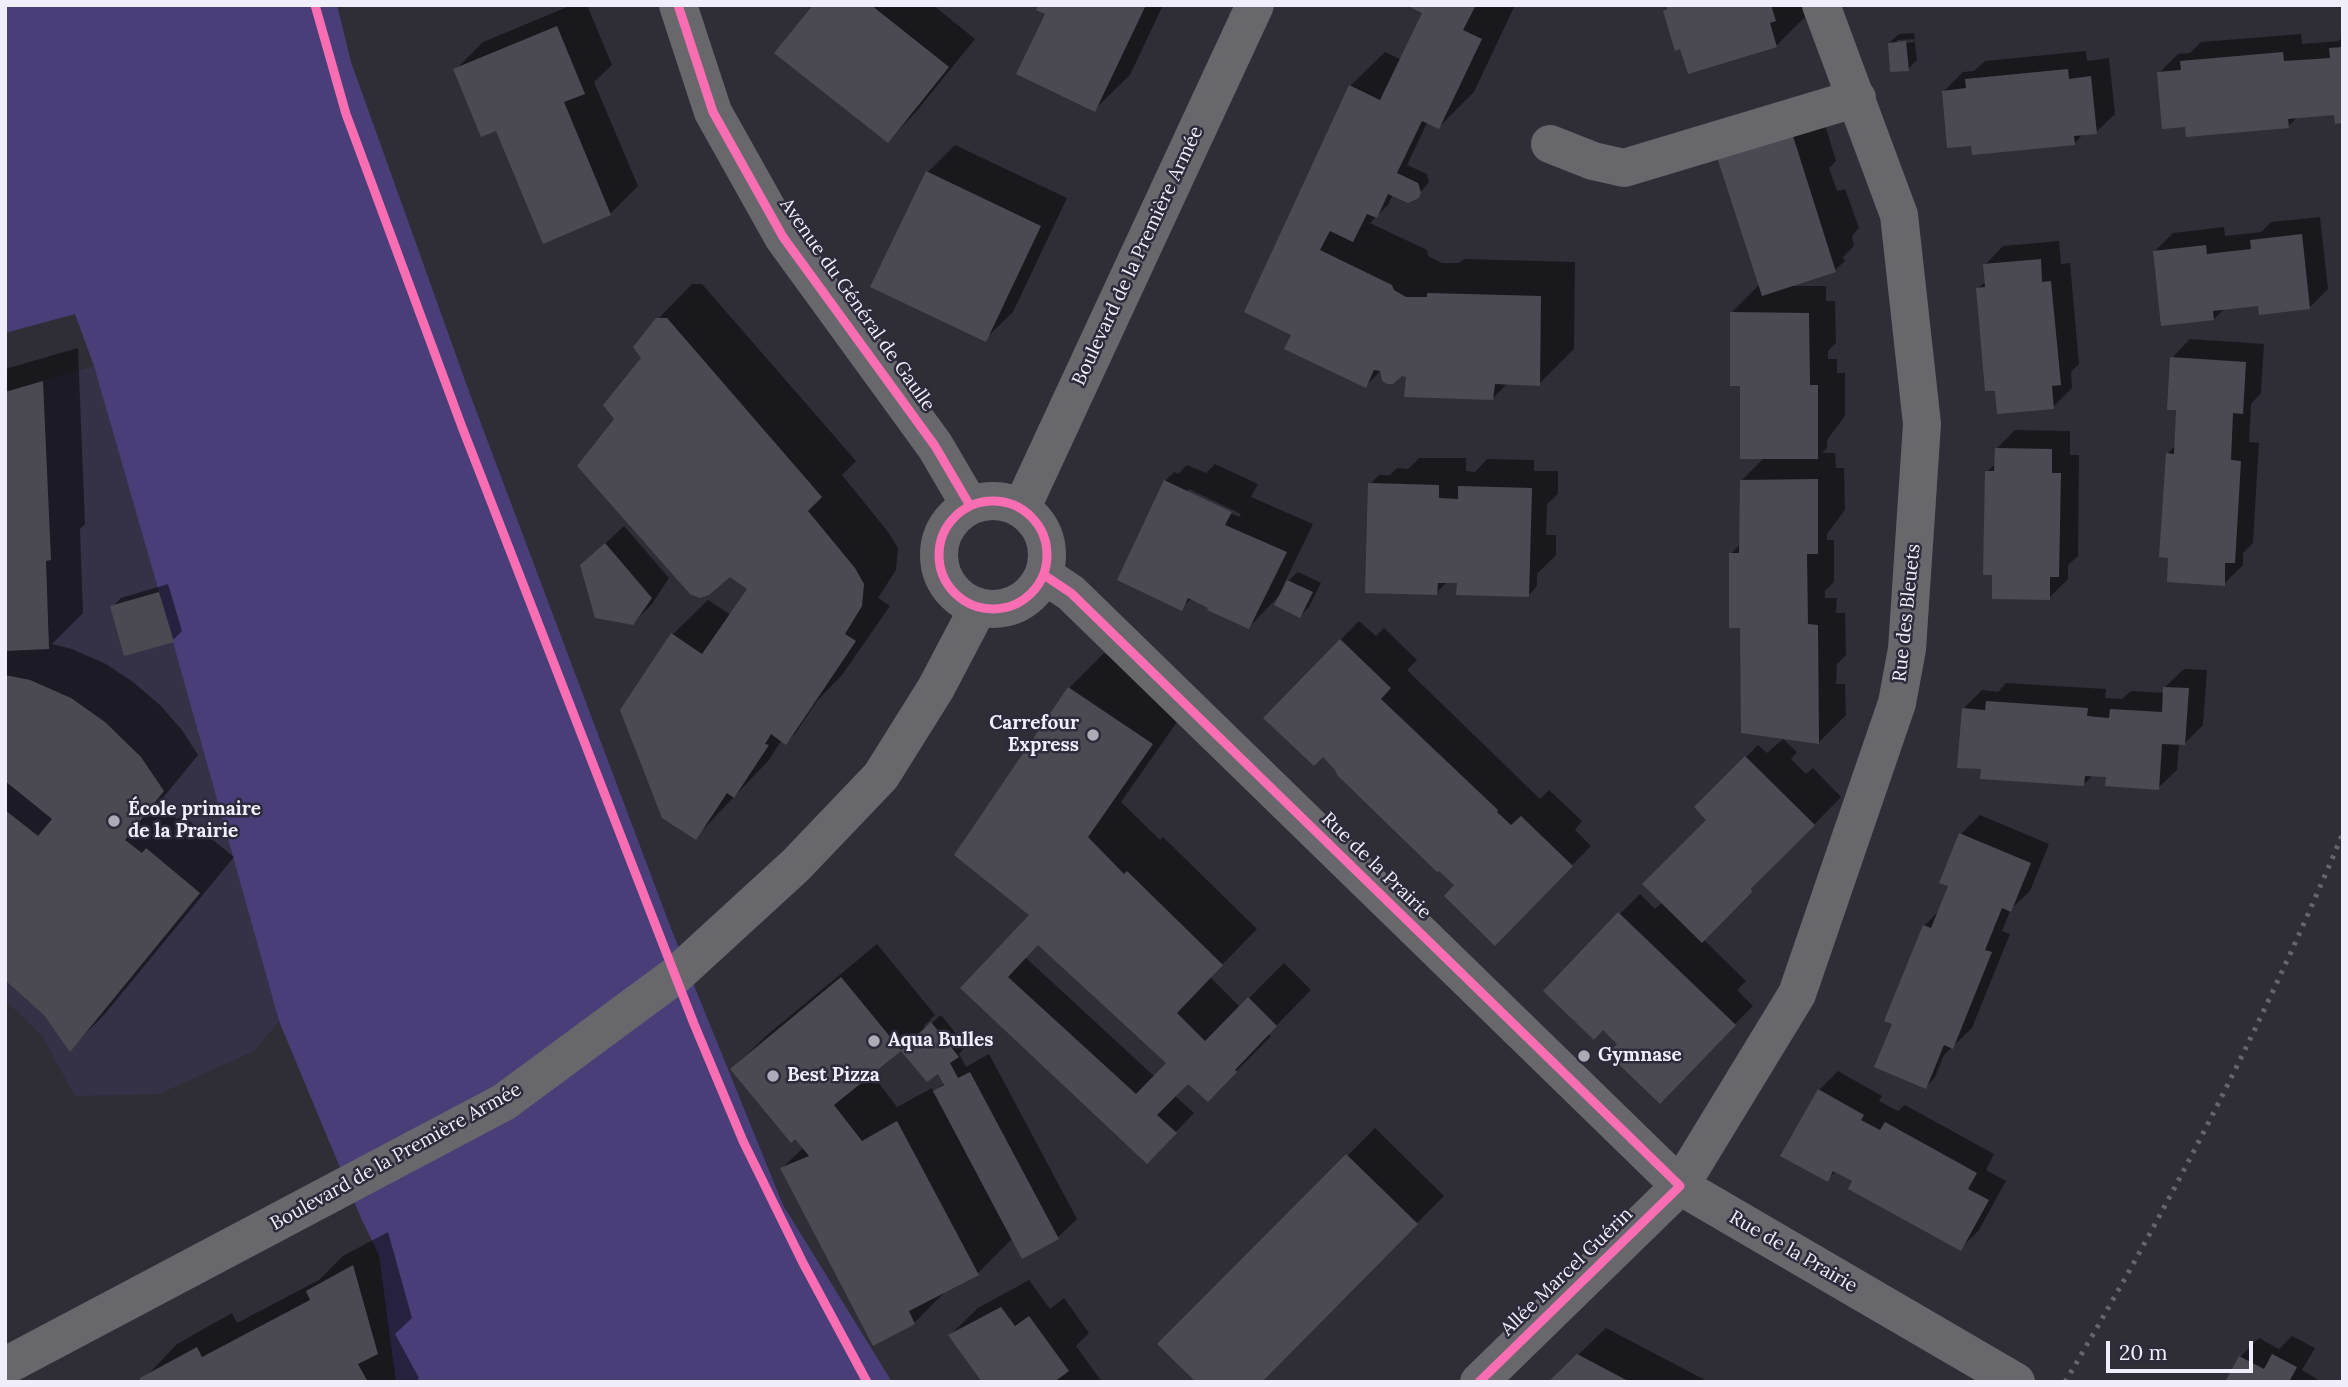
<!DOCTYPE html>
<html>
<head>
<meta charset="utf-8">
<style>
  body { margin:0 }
  #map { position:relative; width:2348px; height:1387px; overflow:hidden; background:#2f2e37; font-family:Lora,serif }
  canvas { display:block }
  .frame { position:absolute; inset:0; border:7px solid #efeefa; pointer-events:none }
  .scale { position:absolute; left:2106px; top:1341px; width:147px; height:32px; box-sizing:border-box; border:4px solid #efeefa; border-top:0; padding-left:9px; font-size:21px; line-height:24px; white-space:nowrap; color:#efeefa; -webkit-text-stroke:5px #2c2a3b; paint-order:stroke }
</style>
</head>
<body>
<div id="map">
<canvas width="2348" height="1387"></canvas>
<div class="frame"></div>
<div class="scale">20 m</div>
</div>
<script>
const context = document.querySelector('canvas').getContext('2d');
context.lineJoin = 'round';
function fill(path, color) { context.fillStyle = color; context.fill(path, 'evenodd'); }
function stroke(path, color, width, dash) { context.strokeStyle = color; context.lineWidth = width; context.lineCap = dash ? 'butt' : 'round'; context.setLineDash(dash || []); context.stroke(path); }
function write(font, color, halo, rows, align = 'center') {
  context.font = font + ' Lora,serif'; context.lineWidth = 5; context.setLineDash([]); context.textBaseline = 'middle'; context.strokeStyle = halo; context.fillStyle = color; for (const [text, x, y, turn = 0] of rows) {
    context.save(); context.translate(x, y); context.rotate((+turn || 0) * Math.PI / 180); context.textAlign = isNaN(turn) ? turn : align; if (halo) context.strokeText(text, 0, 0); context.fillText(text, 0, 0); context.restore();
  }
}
fill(new Path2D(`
  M94,366L174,642L279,1021L254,1051L159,1094L75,1096L43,1037L5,1000V392Z`), '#353247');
fill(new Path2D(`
  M5,5H337L351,62L471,397L672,931L783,1205L892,1382H396L379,1255L361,1218L279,1021L159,592L94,366L75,314L5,333Z`), '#4a3e79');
fill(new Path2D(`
  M572,5H587L612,65L594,82L638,186L610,214L497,128L455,70L483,42Z
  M815,5H933L975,39L915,113L888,141Z
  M1040,5H1163L1130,75L1095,109L1047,14Z
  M1410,5H1515L1474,92L1439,127L1428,121L1407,165L1427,174L1429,182L1414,200L1393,194L1388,205L1370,223L1427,250L1428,256L1442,263H1459L1464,259L1575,262L1574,349L1539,384L1508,383L1493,398L1381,370L1366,386L1294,334L1350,86L1385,52L1402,60L1424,13Z
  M1668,5H1809L1811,11L1776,46L1665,11Z
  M1914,33L1917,60L1908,69L1889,43L1899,34ZM1914,39L1915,42L1897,44V40Z
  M2301,34L2302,44L2339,41L2343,36V121L2335,113L2298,116L2289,126L2187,125L2159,73L2178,54L2190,53L2201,42Z
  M2086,51L2087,61L2109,58L2115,114L2096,132L2084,133L2074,144H1973L1944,91L1963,72L1974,71L1985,61Z
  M1824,121L1836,161L1829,168L1837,191L1845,189L1859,228L1852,236L1854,246L1843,257L1845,261L1835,270L1791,286H1826V301H1835L1836,343L1828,351V359H1837V373H1845V416L1827,440V448L1822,453H1835L1836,468H1844L1845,510L1827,534V540H1834V582L1825,591V598H1837L1836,613H1845L1846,655L1837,664L1836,684H1845L1846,715L1818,743L1742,626L1731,554L1741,543V481L1765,457L1742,385L1732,312L1760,284L1719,158Z
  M955,145L1067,198L1013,312L985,339L928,172Z
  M2320,217L2328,289L2310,307L2260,304L2225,308L2214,319L2155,251L2173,233L2224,227L2225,236L2261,232L2271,222Z
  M2059,241L2061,264L2070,263L2079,364L2071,372L2072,388L2053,407L1996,389L1978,289L1986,281L1985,265L2003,246Z
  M692,284H702L856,461L842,475L889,533L898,548L896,570L878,598L890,606L842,675L817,701L795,734L786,743L782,740L768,761L695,838L673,634L708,600L731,615L749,588L616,419L657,320Z
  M2190,339L2264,344L2261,393L2251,404L2249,442L2259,443L2253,543L2243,553V565L2224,584L2167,454L2176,445L2178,409L2172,358Z
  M78,348L85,524L80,529L83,613L52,644L72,649L106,664L133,682L160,705L182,730L198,755L158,804L177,819L182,815L234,857L104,1015L70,1049L46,1014L5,978V369Z
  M2015,430L2070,431V455H2079L2078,556L2068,565V579L2049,598L1987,472L1996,463V449Z
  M1419,458H1466V471L1475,472L1487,459L1534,460V471H1558V494L1547,504L1546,535H1556V555L1537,574V586L1528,596L1448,581L1436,593L1370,484L1379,475H1390L1397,468L1408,469Z
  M1215,464L1258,484L1251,497L1313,524L1283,586L1298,572L1321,583L1309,607L1300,616L1280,595L1249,627L1192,598L1181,608L1165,481L1174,472L1178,474L1187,465L1206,473ZM1189,489L1241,514L1239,517L1187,492Z
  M624,526L669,578L652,604L633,623L582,565Z
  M168,584L182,631L173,640L112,607L121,598Z
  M1359,621L1376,636L1384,628L1417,660L1407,670L1540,799L1549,790L1582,821L1575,830L1591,846L1495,943L1456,885L1288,693Z
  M1104,653L1186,709L1121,802L1160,840L1163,837L1257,929L1210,977L1240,1007L1284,963L1311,990L1268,1034L1271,1036L1208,1100L1188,1081L1174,1095L1194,1113L1147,1162L963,988L1032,914L956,854L1069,688ZM1038,942L1168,1063L1155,1077L1025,957Z
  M2184,669L2207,670L2203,725L2184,744L2179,743L2177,770L2158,788L2108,776L2093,775L2084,784L1983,768L1963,709L1982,690L1998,692L2006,683L2106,689L2105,698L2122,699L2131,691L2165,693V687Z
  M1783,739L1797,752L1791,759L1806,774L1813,768L1841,797L1703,939L1746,981L1737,990L1753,1006L1711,1048L1620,1044L1613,921L1640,894L1655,909L1663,902L1709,819L1696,807L1758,745L1767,753Z
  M1980,815L2049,844L2030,891L2011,909L2002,931L2010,934L1972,1028L1944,1055L1935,1077L1926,1087L1894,1023L1924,926L1940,910L1950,885L1961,834Z
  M877,944L935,1015L924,1026L926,1028L941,1015L966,1046L959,1054L966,1067L989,1054L1077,1219L1058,1237L1013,1238L977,1274L948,1289L914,1323L782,1168L804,1147L732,1069L767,1035ZM902,1049L927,1080L938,1071L945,1082L934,1093L932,1088L897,1107L871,1073Z
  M1838,1071L1882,1096L1879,1101L1898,1111L1905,1105L1994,1154L1986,1170L2006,1181L1979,1230L1960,1249L1836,1171L1827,1180L1819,1090Z
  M1375,1128L1444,1196L1259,1382L1160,1344Z
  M388,1232L412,1318L395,1334L419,1378L416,1382H141L177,1344L232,1313L237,1323L319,1280L343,1256Z
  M1029,1280L1050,1309L1064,1298L1089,1333L1076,1346L1102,1382H984L950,1335L978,1308Z
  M1606,1328L1709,1382H1550Z
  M2292,1336L2315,1348L2302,1370L2322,1382H2227L2240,1357L2259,1338L2279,1349Z`), '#0007');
fill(new Path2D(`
  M813,5H871L949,67L888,143L774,53Z
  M1038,5H1146L1095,112L1016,74L1045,14L1036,10Z
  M1406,5H1476L1463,30L1482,39L1439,129L1422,121L1397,173L1418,183L1421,192L1419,198L1408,203L1388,194L1377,218L1367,214L1353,242L1330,231L1320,250L1392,285L1394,290L1406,297H1427V293L1541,296L1540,386L1495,384L1493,400L1404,397L1406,377L1402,376L1393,384H1387L1382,381L1380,371L1374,370L1366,388L1284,349L1291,335L1244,312L1349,85L1380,100L1422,13Z
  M1666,5H1771L1776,21L1770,23L1777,47L1688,74L1680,49L1675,51L1663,11L1667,9Z
  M557,26L585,94L564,102L611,215L543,244L496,131L481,137L453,69Z
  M1906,41L1909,71L1890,72L1888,43Z
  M2343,47V123L2335,124L2334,115L2288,119L2289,128L2186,137L2185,127L2162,129L2157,72L2181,70L2180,61L2283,52L2284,61L2330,58L2329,48Z
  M2068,69L2069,79L2091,76L2097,134L2074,136L2075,145L2024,150L1972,155L1971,146L1947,148L1942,91L1966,88L1965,79Z
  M1792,133L1836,272L1762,296L1717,157Z
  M926,171L1041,226L986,342L870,287Z
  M2302,234L2310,309L2259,315L2258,306L2213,311L2214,320L2161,326L2153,251L2206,245L2207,254L2251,249L2250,240Z
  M2041,259L2042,282L2051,281L2061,385L2052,386L2054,409L1997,414L1995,391H1985L1976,288L1985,287L1983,264Z
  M1730,312L1809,313L1810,385H1818V459H1740V386H1730Z
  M656,318H667L822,497L808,511L855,568L864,584L862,606L845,634L856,641L786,745L771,734L765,744L769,745L734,798L727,793L696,840L662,818L620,710L671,633L702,654L747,589L730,577L709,595L700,598L690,594L577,466L614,419L603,405L641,358L633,347Z
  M2170,357L2246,362L2243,414L2233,413L2231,460L2241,461L2235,563H2225V586L2167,582L2168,558L2159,557L2166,453L2174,454L2176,410H2167Z
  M43,381L51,560L46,561L49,649L5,651V392Z
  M1995,448L2052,449V473H2061L2059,577H2050V600L1992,599V575H1983L1985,471H1994Z
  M1818,479V554H1807L1808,624L1818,625L1819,744L1741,733L1740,628H1729V553H1739L1740,480Z
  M1164,480L1232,512L1225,525L1287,552L1249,629L1207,610L1208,608L1188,598L1182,611L1117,580Z
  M1368,483L1439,485V498L1458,499V486L1532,488L1529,597L1456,595L1457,583H1438L1437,595L1365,593Z
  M605,543L652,598L633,625L595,618L580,565Z
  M1287,580L1313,592L1300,618L1274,605Z
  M159,592L174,642L124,656L110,606Z
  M1340,639L1391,688L1381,699L1498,810L1497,812L1511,825L1521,816L1573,866L1495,946L1444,896L1454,885L1439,871L1437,872L1337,775L1335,770L1323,757L1314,766L1263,718Z
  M5,675L30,680L71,698L105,722L141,757L164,791L125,840L142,853L146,848L200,893L70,1052L44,1015L5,980V810L38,836L52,819L5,781Z
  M1068,687L1153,744L1088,837L1124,874L1127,871L1223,965L1177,1013L1205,1041L1248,997L1277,1026L1235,1070L1237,1072L1208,1102L1188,1084L1157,1115L1177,1133L1147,1164L960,988L1029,915L954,855ZM1038,945L1166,1063L1136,1094L1008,977Z
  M2163,687L2189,688L2185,745L2162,744L2159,790L2105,786L2106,777L2085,776L2084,786L1980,779L1981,769L1957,768L1962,708L1985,710L1986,701L2088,708L2087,716L2109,718L2110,709L2162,712Z
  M1745,756L1815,825L1751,889L1752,892L1702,943L1642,884L1706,820L1694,807Z
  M1959,833L2031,863L2011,912L2002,908L1985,950L1992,952L1953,1049L1944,1045L1926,1089L1874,1067L1892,1024L1884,1021L1923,925L1931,928L1948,886L1939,883Z
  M1618,912L1736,1025L1660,1104L1608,1054L1617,1044L1603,1030L1594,1040L1543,991Z
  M841,977L901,1050L931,1022L959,1057L950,1063L958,1078L970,1072L1059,1239L1022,1259L933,1091L944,1085L938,1074L927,1082L901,1051L834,1105L862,1141L897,1121L979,1275L909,1311L915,1324L873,1346L780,1168L809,1156L795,1139L791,1143L730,1069Z
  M1818,1089L1864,1115L1861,1120L1880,1130L1885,1122L1977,1173L1968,1189L1989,1200L1961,1251L1848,1189L1852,1181L1833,1171L1828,1182L1780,1156Z
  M1346,1154L1418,1224L1262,1382H1196L1157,1344Z
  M353,1265L378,1354L358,1364L368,1382H139L140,1378L197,1347L202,1357L310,1300L306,1291Z
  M1001,1307L1015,1326L1029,1316L1069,1371L1054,1382H982L948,1335Z
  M1577,1354L1630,1382H1548Z
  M2272,1354L2297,1367L2289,1382H2225L2239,1356L2264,1369Z`), '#4b4a52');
stroke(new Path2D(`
  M678,5L713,112L783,237L935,446L969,504
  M1550,144L1593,161L1624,168L1857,98
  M939 555a54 54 0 1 1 108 0a54 54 0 1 1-108 0Z
  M1022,507L1255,5
  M1044,575L1071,593L1680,1186L2016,1382
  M11,1363L504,1102L676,975L796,865L881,776L936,688L978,608
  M1479,1382L1680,1186L1797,994L1897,703L1907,649L1922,424L1899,215L1821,5`), '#67676c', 38);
stroke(new Path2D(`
  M2065,1382C2170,1206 2264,1022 2343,833`), '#65656a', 5, [3.5, 7]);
stroke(new Path2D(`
  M315,5L346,114L462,427L694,1024L743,1141L803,1263L867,1382
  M678,5L713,112L783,237L935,446L969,504
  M939 555a54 54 0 1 1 108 0a54 54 0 1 1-108 0Z
  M1044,575L1071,593L1680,1186L1479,1382`), '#f96db3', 9);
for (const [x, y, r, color] of [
  [1093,735,7,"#acabb6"],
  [114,821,7,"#acabb6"],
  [874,1041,7,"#acabb6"],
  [1584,1056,7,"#acabb6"],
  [773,1076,7,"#acabb6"]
]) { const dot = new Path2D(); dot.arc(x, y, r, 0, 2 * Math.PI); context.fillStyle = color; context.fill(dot); stroke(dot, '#2c2a3b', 2.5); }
write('19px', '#efeefa', '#2c2a3b', [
  ["Boulevard de la Première Armée",1138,256,-65],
  ["Avenue du Général de Gaulle",857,305,55],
  ["Rue des Bleuets",1907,613,-84],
  ["Rue de la Prairie",1376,866,44],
  ["Boulevard de la Première Armée",396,1157,-29],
  ["Rue de la Prairie",1793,1252,30],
  ["Allée Marcel Guérin",1567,1272,-44]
]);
write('bold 19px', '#efeefa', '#2c2a3b', [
  ["Carrefour",1079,724,"right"],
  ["Express",1079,746,"right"],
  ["École primaire",128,810],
  ["de la Prairie",128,832],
  ["Aqua Bulles",888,1041],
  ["Gymnase",1598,1056],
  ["Best Pizza",787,1076]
], 'left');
</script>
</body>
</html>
